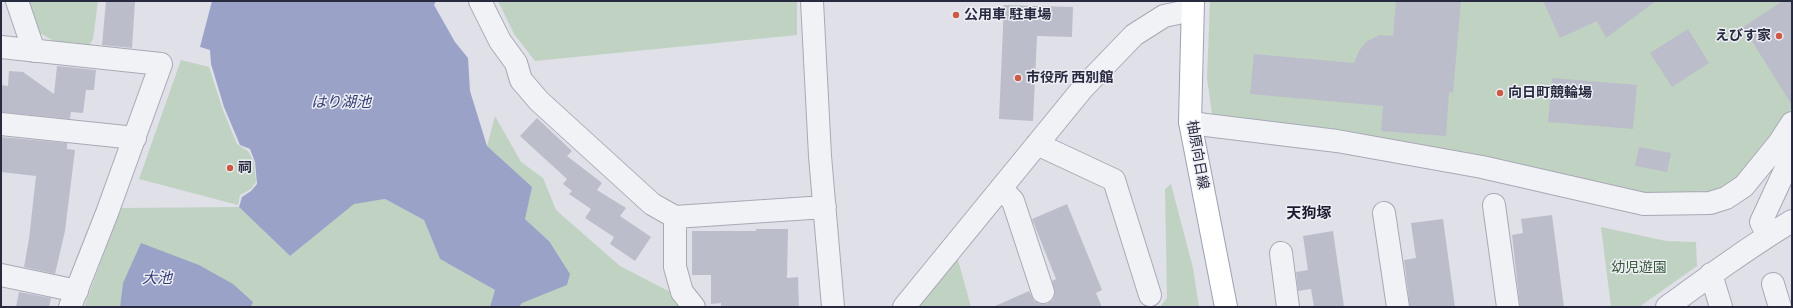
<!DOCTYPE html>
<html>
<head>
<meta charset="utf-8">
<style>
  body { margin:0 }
  #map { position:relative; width:1793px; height:308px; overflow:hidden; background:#dfe0e8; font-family:"DM Sans",sans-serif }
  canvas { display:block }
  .frame { position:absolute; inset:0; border:2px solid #282a3f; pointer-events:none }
</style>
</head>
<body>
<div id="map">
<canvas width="1793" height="308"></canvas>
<div class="frame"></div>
</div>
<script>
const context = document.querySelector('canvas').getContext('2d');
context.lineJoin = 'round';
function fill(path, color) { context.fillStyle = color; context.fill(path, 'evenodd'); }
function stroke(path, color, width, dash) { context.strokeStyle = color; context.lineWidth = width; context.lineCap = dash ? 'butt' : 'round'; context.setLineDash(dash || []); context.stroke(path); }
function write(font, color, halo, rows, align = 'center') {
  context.font = font + ' "DM Sans","Noto Sans JP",sans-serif'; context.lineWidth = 3; context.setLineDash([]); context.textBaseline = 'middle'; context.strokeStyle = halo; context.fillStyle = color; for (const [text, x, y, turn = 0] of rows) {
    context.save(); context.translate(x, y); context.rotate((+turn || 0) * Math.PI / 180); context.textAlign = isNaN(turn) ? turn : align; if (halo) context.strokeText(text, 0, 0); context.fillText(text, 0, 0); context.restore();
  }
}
fill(new Path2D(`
  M28,1H98L93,39L87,49L59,44L40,33Z
  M498,1H797V35L535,61L514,34Z
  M1210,1H1792V108L1739,179L1714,192L1645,194L1467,153L1212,114L1207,78Z
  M181,60L209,67L223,110L237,144L248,151L254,162L256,182L251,189L240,195L238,205L139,179Z
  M495,116L521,162L543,178L556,210L620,266L680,297L687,307H519L522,303L549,241L525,219L487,146Z
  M1171,184L1193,268L1199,307H1160L1167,298L1165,189Z
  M385,199L424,220L440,259L495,290L490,307H251L253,302L123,283L120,307H84L121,208L239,207L290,256L354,203Z
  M1601,227L1666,241L1696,242L1697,266L1639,307H1611Z
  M958,260L971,307H919L951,261Z`), '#c0d2c1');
fill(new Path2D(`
  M212,1H436L434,5L455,42L468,58L470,91L487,146L532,187L525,219L549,241L570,274L567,285L522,303L519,307H490L495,290L440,259L424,220L385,199L354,204L290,256L239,207L242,197L251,191L257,184L255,162L250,149L240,145L224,107L211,64L210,50L200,47Z
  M141,243L199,265L233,284L253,302L251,307H120L123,283Z`), '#9aa3c7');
fill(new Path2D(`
  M106,1H135L132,48L102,45Z
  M1396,1H1461L1453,93L1449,92L1446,136L1381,131L1383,106L1250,94L1254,54L1354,63L1359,51L1366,42L1379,35L1393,36Z
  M1543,1H1656L1606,38L1597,21L1560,38Z
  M1783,1H1792V105L1743,27Z
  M1004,5L1073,7L1072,37L1037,36L1033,121L999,119Z
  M1688,29L1709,63L1672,87L1650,53Z
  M57,66L96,70L94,90H86L83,113L71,112L70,119L1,112V85L8,86L9,71L23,72L54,94Z
  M1552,78L1637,85L1633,129L1548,122Z
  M537,118L572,151L567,156L602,183L597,190L626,208L620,216L651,237L635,261L610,244L614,237L585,218L591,209L569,194L572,191L563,184L567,179L520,136Z
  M1,137L67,143V149L75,150L65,231L55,274L24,267L29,239L36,176L1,172Z
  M1639,147L1671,153L1667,172L1635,166Z
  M1067,204L1102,290L1096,293L1102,307H993L1029,291L1034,301L1040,304H1047L1053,300L1055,294L1052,281L1056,279L1032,219Z
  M1552,215L1564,307H1520L1512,235L1523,233L1521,219Z
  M1443,219L1455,307H1410L1404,260L1416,258L1411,223Z
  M756,229H788L787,278L798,277L799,307H721V303L711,304V275H692V231H756Z
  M1333,231L1344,307H1314L1311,289L1298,291L1296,272L1308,270L1303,236Z
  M19,292L51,298L49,307H16Z`), '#bcbdca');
const minor = new Path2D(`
  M17,1L34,51
  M480,1L500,41L516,63L521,80L539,101L652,204L675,217V267L682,292L694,307
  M812,1L820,156L833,307
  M1,47L161,64L107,213L70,307
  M1190,122L1206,125L1337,141L1482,167L1644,204L1710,203L1726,198L1744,186L1779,143L1792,123
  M1,124L135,138
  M1037,144L1114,180L1150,295
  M1001,188L1013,201L1043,292
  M1494,205L1508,307
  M1384,213L1398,307
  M675,217L825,207
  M1768,236L1761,222L1792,155
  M1281,253L1288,307
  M1711,274L1721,307
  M1,275L77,291
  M1773,284L1780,307
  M904,307L1083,88L1134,35L1164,16L1192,10
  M1667,307C1708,277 1749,247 1792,221`);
const major = new Path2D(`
  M1193,1L1190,122L1226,307`);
stroke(minor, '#a8a9b5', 24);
stroke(major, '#9ea1b3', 24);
stroke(minor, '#f1f2f6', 22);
stroke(major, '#fff', 22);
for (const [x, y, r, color] of [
  [956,15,4,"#cb5946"],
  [1779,36,4,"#cb5946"],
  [1018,78,4,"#cb5946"],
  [1500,93,4,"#cb5946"],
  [230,168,4,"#cb5946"]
]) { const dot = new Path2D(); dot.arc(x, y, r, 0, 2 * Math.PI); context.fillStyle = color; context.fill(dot); stroke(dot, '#eeeff5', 1.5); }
write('bold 14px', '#282a3f', '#eeeff5', [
  ["公用車 駐車場",964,15],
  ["えびす家",1771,36,"right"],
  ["市役所 西別館",1026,78],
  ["向日町競輪場",1508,93],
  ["祠",238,168]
], 'left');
write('14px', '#282a3f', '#eeeff5', [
  ["柚原向日線",1197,155,80]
]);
write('14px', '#365a3a', '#eeeff5', [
  ["幼児遊園",1639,268]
]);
write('italic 15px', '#333d72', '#eeeff5', [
  ["はり湖池",341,103],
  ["大池",157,279]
]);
write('bold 15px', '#1a1b2f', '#eeeff5', [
  ["天狗塚",1309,214]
]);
</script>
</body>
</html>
